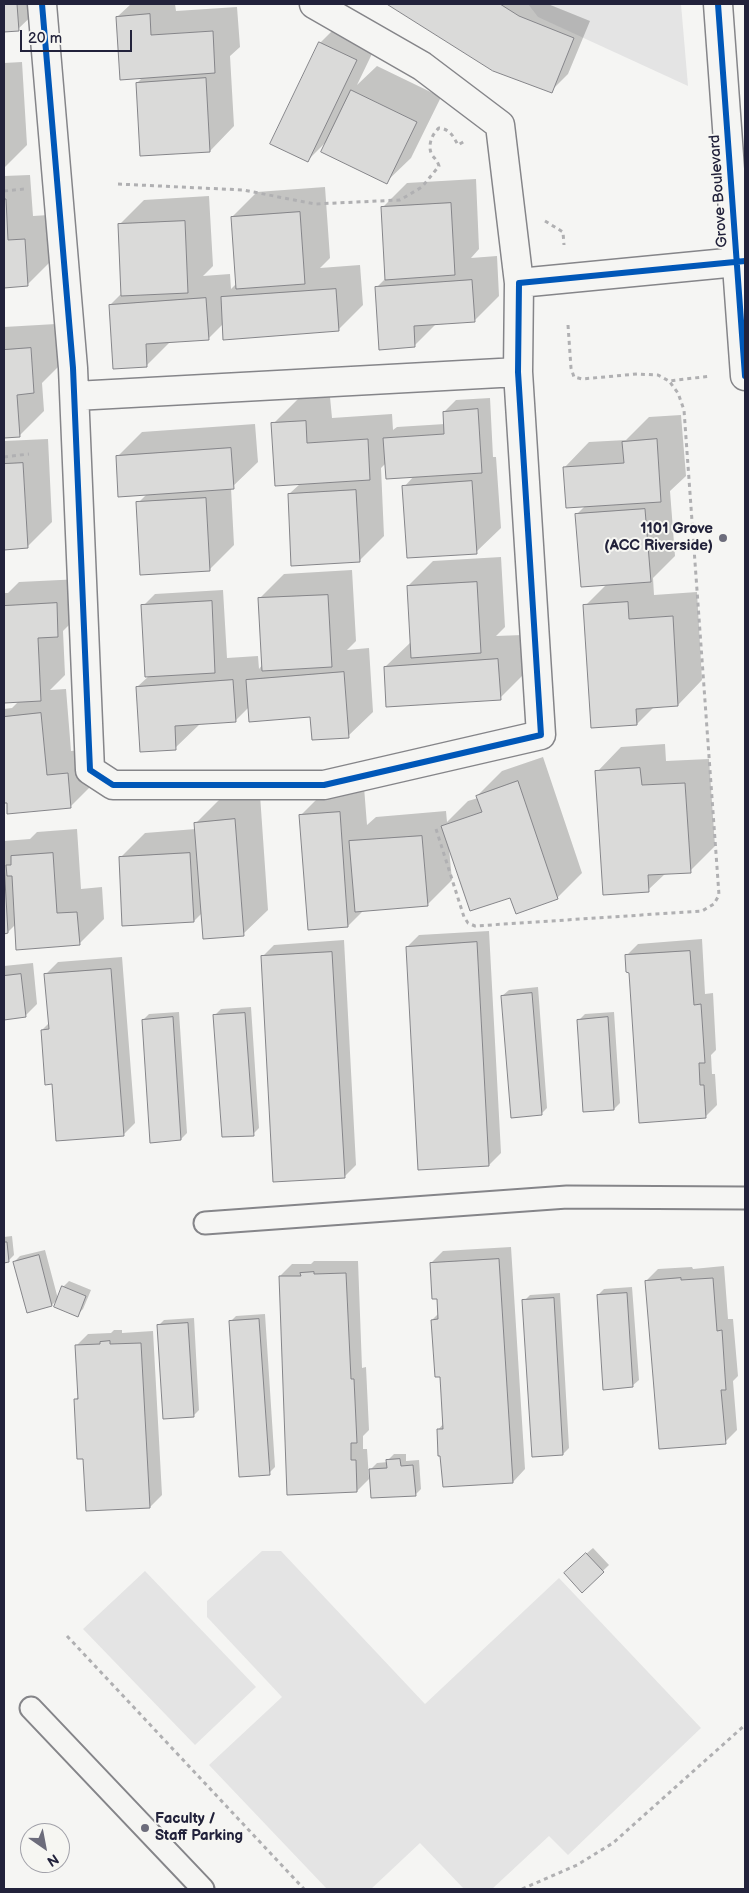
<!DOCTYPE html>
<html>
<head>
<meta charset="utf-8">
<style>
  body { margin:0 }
  #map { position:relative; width:749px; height:1893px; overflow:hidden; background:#f5f5f3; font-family:"Balsamiq Sans",sans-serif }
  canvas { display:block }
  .frame { position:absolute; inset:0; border:5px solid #22223b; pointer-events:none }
  .north { position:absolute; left:20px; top:1823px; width:50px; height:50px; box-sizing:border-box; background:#f6f6f2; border:1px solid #a1a1a9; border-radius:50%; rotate:147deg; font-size:14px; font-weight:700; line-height:20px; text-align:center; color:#22223b }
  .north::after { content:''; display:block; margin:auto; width:18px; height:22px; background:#6c6c7b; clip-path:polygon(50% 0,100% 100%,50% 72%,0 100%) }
  .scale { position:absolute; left:20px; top:30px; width:112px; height:22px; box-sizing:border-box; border:2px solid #22223b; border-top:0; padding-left:6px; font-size:15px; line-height:18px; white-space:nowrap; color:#22223b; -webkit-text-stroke:4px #f6f6f2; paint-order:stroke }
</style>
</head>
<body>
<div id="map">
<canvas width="749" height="1893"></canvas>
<div class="frame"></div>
<div class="north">N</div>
<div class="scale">20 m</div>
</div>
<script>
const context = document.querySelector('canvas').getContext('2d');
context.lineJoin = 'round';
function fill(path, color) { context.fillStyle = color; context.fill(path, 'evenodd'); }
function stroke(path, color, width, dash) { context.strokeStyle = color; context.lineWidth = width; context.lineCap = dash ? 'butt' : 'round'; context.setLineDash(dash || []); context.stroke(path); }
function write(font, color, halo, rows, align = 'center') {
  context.font = font + ' "Balsamiq Sans",sans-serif'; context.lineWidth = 4; context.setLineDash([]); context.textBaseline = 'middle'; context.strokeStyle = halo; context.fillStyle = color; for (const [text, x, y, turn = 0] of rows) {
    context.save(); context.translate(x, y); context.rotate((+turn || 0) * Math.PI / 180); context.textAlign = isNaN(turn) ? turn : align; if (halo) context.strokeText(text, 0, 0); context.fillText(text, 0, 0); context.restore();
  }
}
fill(new Path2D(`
  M528,4H681L688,86L538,17Z
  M262,1551H281L425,1704L559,1578L701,1728L568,1855L549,1836L492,1889H464L420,1843L371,1889H327L209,1765L282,1697L207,1617V1601Z
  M145,1571L256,1687L195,1745L83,1629Z`), '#e4e4e4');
fill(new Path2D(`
  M4,4H43V5L18,29L4,31Z
  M131,4H175L176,11L237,7L240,47L230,56L234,126L210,151L137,83L143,77L117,17Z
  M390,4H548L590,21L568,74L551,91L494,70Z
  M345,18L381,35L357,85L377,66L441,97L411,158L386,182L326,142L307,161L272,144L320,43Z
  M22,62L27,145L4,168V63Z
  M30,175L33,216L49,215L52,260L27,285L4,287V176Z
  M476,179L479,249L471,258L497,256L499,296L474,321L437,323L414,346L377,287L386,278L382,208L407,183Z
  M325,187L330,258L320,268L360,265L363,305L338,330L224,323L208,339L171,341L147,365L115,367L110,305L122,293L119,225L144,200L209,196L213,266L203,276L230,274L231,289L237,283L232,217L257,192Z
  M56,324L58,367L42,383L44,411L19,436L4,437V327Z
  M330,397L332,418L392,414L393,430L397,427L445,424L444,412L456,400L490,398L493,457H496L501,528L476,552L404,487L414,476L386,463L381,468L384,536L359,561L289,494L300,484L273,424L298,399Z
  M681,415L686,476L670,491L675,556L653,578L654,595L697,592L702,680L678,705L654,707L637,724L585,606L607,584L576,515L585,506L565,467L589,442L626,440L649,417Z
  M255,424L258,462L231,488L234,545L209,570L138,503L147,494L117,457L142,432Z
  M48,439L52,522L27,547L4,548V441Z
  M501,557L505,627L496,636L523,635L525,673L500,698L385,667L411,642L408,586L433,561Z
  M352,570L356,641L347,650L369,648L373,712L348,736L311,716L249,707L235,721L201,723L175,748L137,687L149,676L143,606L155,594L223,590L227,658L258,656L259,669L263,664L259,599L284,574Z
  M81,579L83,611L63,631L65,675L50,690L66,689L71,751L92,749L95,782L70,807L4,802V709L12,708L19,701H4V593H8L19,582Z
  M665,744L666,761L709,759L715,846L690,871L666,873L648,890L597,772L621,747Z
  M543,757L582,873L557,898L511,896L449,849L452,880L427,905L364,910L348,926L300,816L325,791L364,787L367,825L376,817L446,811L447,822L468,801L478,798L477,796L502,771Z
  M260,795L268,910L243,934L203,912L194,921L120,858L145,833L196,829V823L221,798Z
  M77,829L81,889L102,887L104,919L79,944L16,924L8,932H4V841L30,839L37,832Z
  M489,931L501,1153L489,1165L407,947L419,935Z
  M702,939L705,994L713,993L716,1050L711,1055L712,1074H715L717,1105L705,1117L630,971L626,956L638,944Z
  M344,940L356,1165L344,1177L262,957L274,945Z
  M122,957L135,1123L123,1135L53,1083L42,1030L49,1023L46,974L58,962Z
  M33,963L37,1004L25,1016L4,1018V966Z
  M538,987L547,1108L541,1114L502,996L509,990Z
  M251,1007L259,1128L253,1134L215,1015L221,1009Z
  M179,1012L187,1133L181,1139L143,1020L149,1014Z
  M614,1012L620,1103L614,1109L579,1020L585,1014Z
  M12,1236L14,1255L8,1261H4V1237Z
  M511,1247L525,1469L513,1482L438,1430L444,1423L441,1375L432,1320L439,1313L438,1298L431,1263L443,1251Z
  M45,1250L58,1299L52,1305L14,1262L20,1256Z
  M314,1261H358L362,1368L366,1367L369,1430L363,1436V1449H367L369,1479L357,1491L280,1276L292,1264H311Z
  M724,1266L728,1319H733L738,1376L733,1381L737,1430L725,1442L646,1281L658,1269L692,1267L693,1269Z
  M69,1281L91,1290L83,1309L77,1315L63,1287Z
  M632,1287L639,1380L632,1386L598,1295L604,1289Z
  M560,1293L569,1448L563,1454L524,1301L530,1295Z
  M265,1314L275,1467L269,1473L230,1322L236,1316Z
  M194,1318L199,1410L193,1416L158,1326L164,1320Z
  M114,1330H122V1333L153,1331L162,1495L150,1507L84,1458L75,1400L79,1396L76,1346L88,1334L111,1333Z
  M394,1454H406V1461L419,1460L421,1489L415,1495L371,1469L377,1463L388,1462V1460Z
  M593,1548L609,1565L582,1591L571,1567Z`), '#0003');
const building = new Path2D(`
  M4,4H17L19,31L4,32Z
  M387,4H500L519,16L574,38L552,93L493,71Z
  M150,14L151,35L213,31L215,73L120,80L116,17Z
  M319,42L357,60L308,162L270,144Z
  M206,78L210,152L140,156L136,83Z
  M351,90L417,122L387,184L321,152Z
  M4,199H6L8,240L25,239L28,286L4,288Z
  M451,203L455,275L385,280L381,207Z
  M300,212L305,284L236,289L231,217Z
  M185,221L188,293L121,296L118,224Z
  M472,280L475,322L414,326L415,347L379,350L375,287Z
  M336,289L339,331L223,340L221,297Z
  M206,298L209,340L146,344L147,367L113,369L109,305Z
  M31,348L34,393L17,395L20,437L4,438V350Z
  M478,409L482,473L386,479L383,438L444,434L443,412Z
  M306,421L307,443L368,439L370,480L275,486L271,423Z
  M657,439L661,502L566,508L563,467L624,463L622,442Z
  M231,448L234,489L118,497L116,456Z
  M23,463L28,548L4,550V464Z
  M472,481L477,554L407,558L402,486Z
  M356,490L360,562L291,566L288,494Z
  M206,498L210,571L140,575L136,502Z
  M645,509L651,582L581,587L575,514Z
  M477,582L481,653L411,658L407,586Z
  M328,595L332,667L262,671L258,598Z
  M212,601L215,673L145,677L141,605Z
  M628,602L629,619L673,616L678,706L636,709L637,725L591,728L583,605Z
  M57,603L58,637L38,638L41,701L4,703V606Z
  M498,659L501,700L386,707L384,667Z
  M344,672L349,738L312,740L310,717L249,722L246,680Z
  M233,680L236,722L175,726L176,750L140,752L136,687Z
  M41,713L47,775L68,773L71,808L7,814V803H4V717Z
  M640,768L642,785L685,783L691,873L648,875L649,892L603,895L595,771Z
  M518,781L558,899L516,914L510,898L470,911L441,826L482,812L476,796Z
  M340,812L348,927L308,930L299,815Z
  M235,819L244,936L203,939L194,823Z
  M422,836L428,906L355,912L349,841Z
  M53,853L57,913L77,912L80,945L16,950L12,876H7L6,865H11V856Z
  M190,853L194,922L122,926L119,857Z
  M4,863L8,933L4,934Z
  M477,942L489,1166L418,1170L406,947Z
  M690,951L694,1005L701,1004L705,1063H699L700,1085H704L706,1118L639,1123L629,973L626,972L625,955Z
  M332,952L345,1178L273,1182L261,956Z
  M111,969L124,1136L56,1141L52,1084L45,1085L41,1030L49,1029L44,974Z
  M21,974L26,1017L4,1020V976Z
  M532,993L542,1115L511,1118L501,996Z
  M245,1013L254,1136L222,1137L213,1015Z
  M173,1017L181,1140L150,1143L142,1020Z
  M608,1017L614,1110L583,1112L577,1020Z
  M4,1242H7L9,1262L4,1263Z
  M39,1255L52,1306L27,1313L13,1262Z
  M499,1259L513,1483L443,1487L440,1456H438L437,1429H443L440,1377H435L431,1320L438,1319L437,1299H432L430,1263Z
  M314,1272V1274L346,1273L351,1379H354L357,1443H351V1460H356L357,1492L287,1495L279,1276H301L300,1273Z
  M681,1278V1280L713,1278L717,1331L722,1330L726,1390H721L726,1444L659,1449L645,1281Z
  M62,1286L86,1296L78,1317L54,1307Z
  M627,1293L633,1387L603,1390L597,1295Z
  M554,1298L563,1455L532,1457L522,1300Z
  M259,1319L270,1475L239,1477L229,1321Z
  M188,1323L194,1417L163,1419L157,1325Z
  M110,1341V1344L141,1343L150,1508L86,1511L83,1459H77L74,1399H78L75,1345L100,1344V1342Z
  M400,1459L401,1466L413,1465L416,1496L371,1498L369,1469L387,1468L386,1460Z
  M586,1553L604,1572L582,1593L564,1573Z`);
fill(building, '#dadad9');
stroke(building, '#858589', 1);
const lane = new Path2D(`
  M205,1223L567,1197L745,1198
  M31,1708L203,1889`);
const street = new Path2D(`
  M42,4L73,368L90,770L113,785H324L541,735L518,372L519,283L737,262
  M314,4L422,66L500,125L519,283
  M75,396L518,372`);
const secondary = new Path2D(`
  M718,4L745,376`);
stroke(lane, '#858589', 25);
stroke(street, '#858589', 31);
stroke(secondary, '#858589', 31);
stroke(new Path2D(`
  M118,184L243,190L315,204L400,200L422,187L439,166C437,160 435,159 432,155C427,146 432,134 439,128C450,129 453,136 458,145L465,141
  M4,191L25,189
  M545,221L563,232L564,245
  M568,325L571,368L574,377L582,379L637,374L658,375L669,381L711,376
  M4,457L29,454
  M436,829L464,917L468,923L475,926L702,911L714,904L719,895L684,410L678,393L669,381
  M67,1636L304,1889
  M522,1889L577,1865L613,1843L745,1725`), '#b0b0b2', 3, [4, 4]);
stroke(lane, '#f5f5f3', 21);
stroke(street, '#f5f5f3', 28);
stroke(secondary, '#f5f5f3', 28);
stroke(new Path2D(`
  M42,4L73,368L90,770L113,785H324L541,735L518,372L519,283L745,261
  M718,4L745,376`), '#0057b8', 6);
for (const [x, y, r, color] of [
  [723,538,5,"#6c6c7b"],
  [145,1828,5,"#6c6c7b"]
]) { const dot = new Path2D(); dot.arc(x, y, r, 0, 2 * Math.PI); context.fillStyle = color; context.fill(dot); stroke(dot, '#f6f6f2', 2); }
write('15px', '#22223b', '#f6f6f2', [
  ["Grove Boulevard",719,191,-94]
]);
write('bold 15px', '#22223b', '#f6f6f2', [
  ["1101 Grove",713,529],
  ["(ACC Riverside)",713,546],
  ["Faculty /",155,1819,"left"],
  ["Staff Parking",155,1836,"left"]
], 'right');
</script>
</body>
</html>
